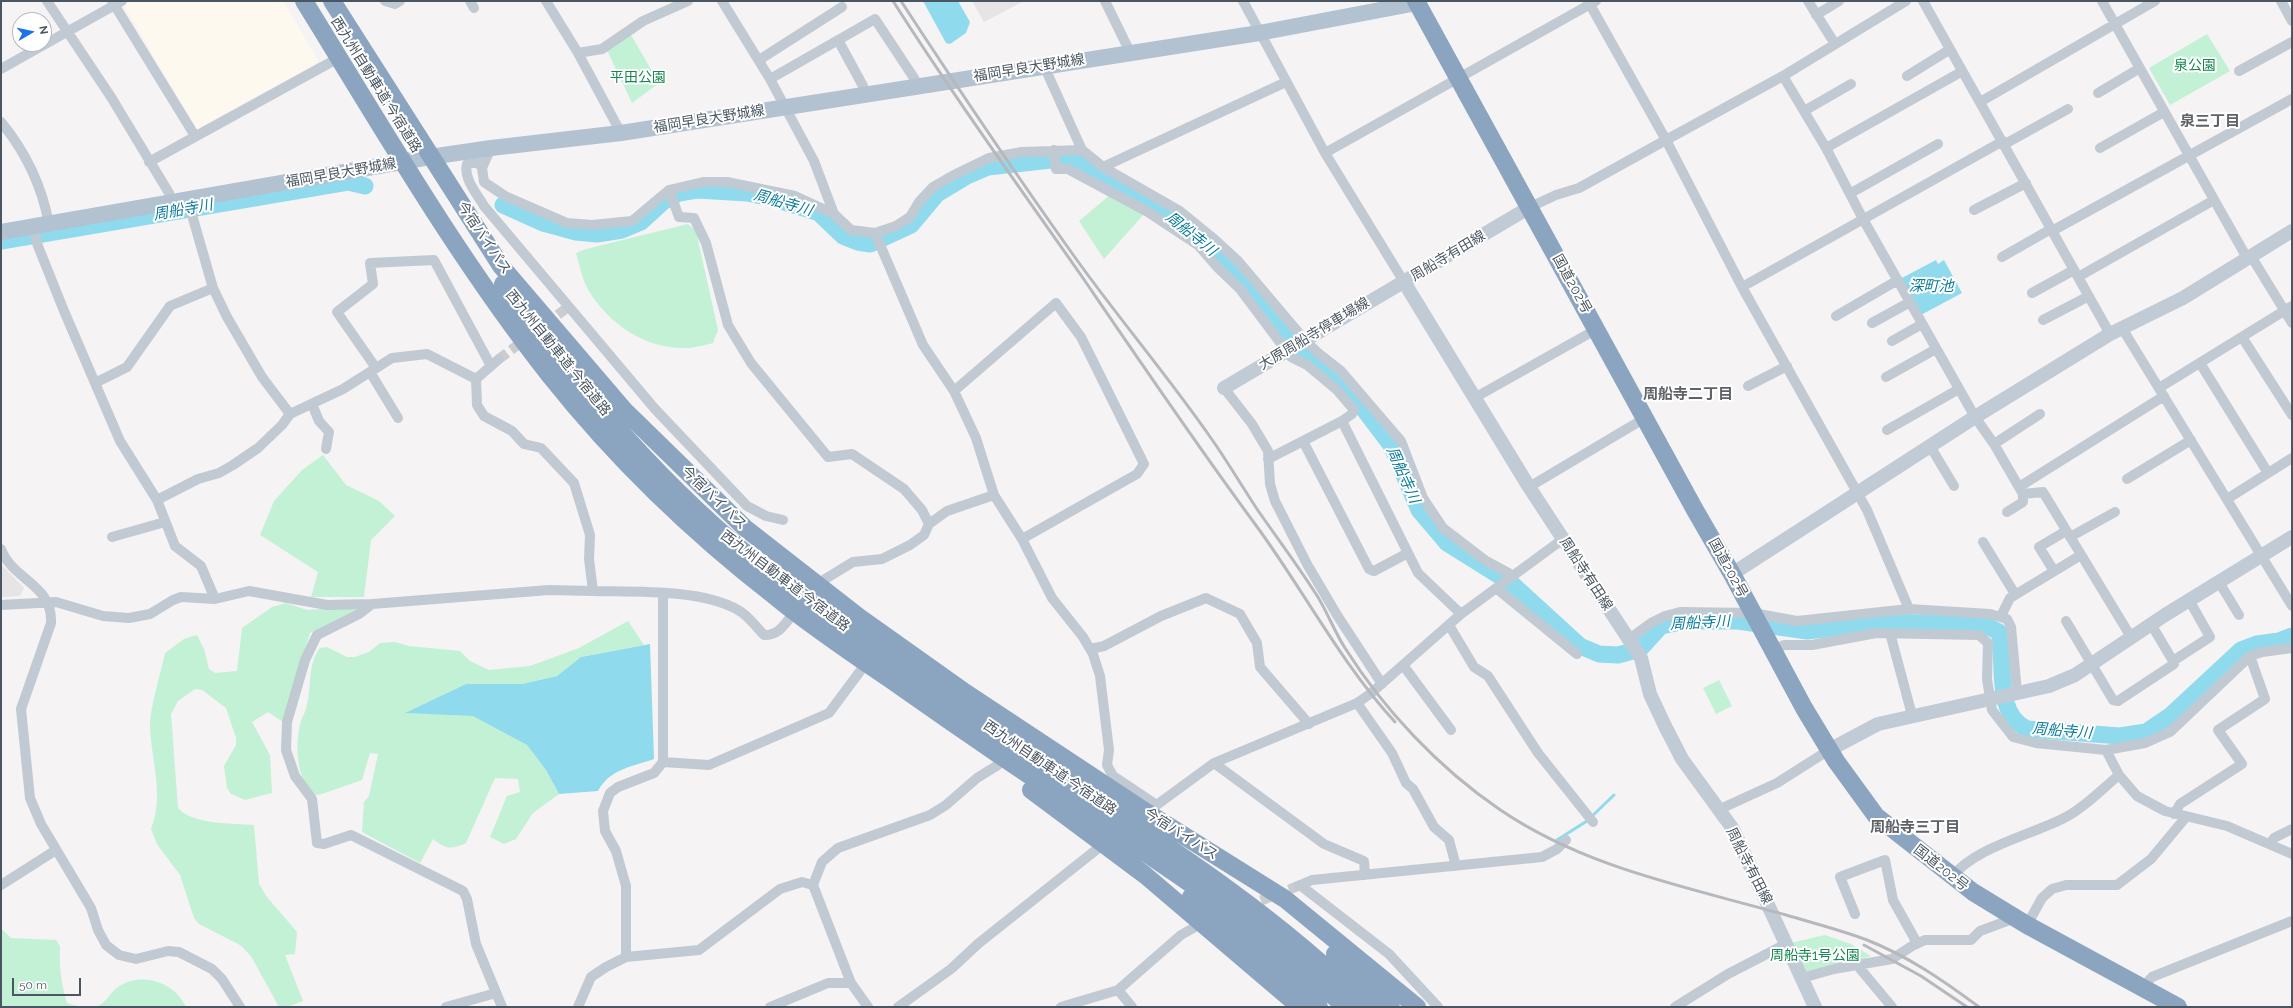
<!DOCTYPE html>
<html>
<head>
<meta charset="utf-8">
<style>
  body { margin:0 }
  #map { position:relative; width:2293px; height:1008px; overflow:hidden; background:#f5f3f3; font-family:Raleway,sans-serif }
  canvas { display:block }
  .frame { position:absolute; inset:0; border:2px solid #4a5661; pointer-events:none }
  .north { position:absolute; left:12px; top:12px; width:40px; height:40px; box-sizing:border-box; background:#fff; border:1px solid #b7bbc0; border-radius:50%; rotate:81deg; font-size:11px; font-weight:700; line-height:16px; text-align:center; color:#4a5661 }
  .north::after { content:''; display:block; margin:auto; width:14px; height:18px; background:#1a73e8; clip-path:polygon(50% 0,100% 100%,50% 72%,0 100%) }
  .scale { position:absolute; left:12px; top:978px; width:69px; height:18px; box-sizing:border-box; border:2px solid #4a5661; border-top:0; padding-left:5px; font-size:12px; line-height:14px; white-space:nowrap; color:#4a5661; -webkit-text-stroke:3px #fff; paint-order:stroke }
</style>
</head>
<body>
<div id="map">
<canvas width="2293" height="1008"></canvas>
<div class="frame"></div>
<div class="north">N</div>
<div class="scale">50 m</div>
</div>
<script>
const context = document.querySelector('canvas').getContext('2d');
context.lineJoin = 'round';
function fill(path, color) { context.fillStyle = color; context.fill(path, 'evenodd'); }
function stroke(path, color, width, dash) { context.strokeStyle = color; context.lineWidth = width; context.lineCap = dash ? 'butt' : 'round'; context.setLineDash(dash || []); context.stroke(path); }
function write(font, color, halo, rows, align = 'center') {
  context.font = font + ' Raleway,"Noto Sans JP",sans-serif'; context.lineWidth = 4; context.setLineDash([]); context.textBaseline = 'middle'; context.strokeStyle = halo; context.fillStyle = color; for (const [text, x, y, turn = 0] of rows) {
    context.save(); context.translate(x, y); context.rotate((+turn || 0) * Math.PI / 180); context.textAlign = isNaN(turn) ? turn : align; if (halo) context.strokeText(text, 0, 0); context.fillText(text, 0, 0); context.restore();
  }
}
fill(new Path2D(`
  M121,1H283L319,62L197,129Z`), '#fdf9ef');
fill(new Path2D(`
  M972,1H1024L984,22Z
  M1,564L24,588L20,596L1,597Z`), '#e6e4e5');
fill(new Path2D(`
  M2207,34L2230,71L2170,105L2149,68Z
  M631,35L659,83L632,103L607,50Z
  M1110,195L1144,214L1104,259L1079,221Z
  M688,224L696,231L718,330L713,343C705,345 697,347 689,348C648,350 610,326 589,291C582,280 580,266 576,253L586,249Z
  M323,455L346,485L379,501L395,516L371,540L364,597H311L318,572L260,535L274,501L302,470Z
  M286,603L307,610L353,607L355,611L310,633L283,722L268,712L252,722L270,755L272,793L245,800L231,794L227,788L224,766L236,745V738L226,708L202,690L195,689L178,701L171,714L178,808C192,825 233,823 254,825L259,884L267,897L297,932L295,954L285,955L303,1001L287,1007H279L251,956L240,945L199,924L194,918L180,875L157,844L151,829C165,795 151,761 150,726C150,708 161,672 165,653L184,639L197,635L204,649L209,669L215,673L237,671L242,628L272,607Z
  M628,621L644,645L581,657L557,676L522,684H466L406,713L473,715L527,745L546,770L559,794L533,813L516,839L504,844L490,837L507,796L520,792L518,779L495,778L466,843C451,850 446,849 433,839L420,863L362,832L364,802L369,796L378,754L370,753L362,780L322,794L316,795C296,781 295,747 300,725C301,718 306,712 307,705C312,685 307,665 320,648L327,647L347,657H355L369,652L380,643L395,642L409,646L460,651L470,661L489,670L530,666L579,648Z
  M1719,680L1732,706L1716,714L1703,688Z
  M1,928L11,938L56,940L60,946C59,966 61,983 67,1003C75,1006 86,1008 95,1007C105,1005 110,992 118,987C141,971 175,982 186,1007H1Z
  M1825,935L1851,944L1871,956L1802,978L1786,944Z`), '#c3f1d5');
fill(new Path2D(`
  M923,1H958L970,22L966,33L950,44L946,43Z
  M1936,260L1938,264L1944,260L1962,293L1919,316L1900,279Z
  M650,644L654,759C631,767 610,769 598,791L559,794L546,770L527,745L473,716L405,713L466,684H522L557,676L581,657Z`), '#90daee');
stroke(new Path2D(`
  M1557,840L1587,821L1614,795`), '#90daee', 3);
stroke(new Path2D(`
  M503,205L543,223L576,232L597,234L622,230L641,222L664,201L679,193L697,190L747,193L771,198L819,213L843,236L858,242L870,244L911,225L937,194L967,176L988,167L1069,158L1145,198L1207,244L1243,280L1288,338L1345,388L1366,412L1391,445L1419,510L1447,543L1511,583L1580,646L1599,654L1618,655L1640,649L1661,626L1686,621H1738L1807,631L1888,622L1985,625L1999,632C2006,662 1993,713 2027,729L2120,736L2146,732L2171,715L2241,650L2257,644L2279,641L2292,636
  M1,241L348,182L365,186`), '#90daee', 17);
stroke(new Path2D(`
  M546,324L568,307
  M499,359L527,338
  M1247,906L1298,886`), '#caccce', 10, [10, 5]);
stroke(new Path2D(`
  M47,1L111,97L169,193L172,203
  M112,1L195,136
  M385,1L395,4L400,1
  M470,1L474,8
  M546,1L578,53L621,133
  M722,1L770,79L814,161L834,214
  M1105,1L1130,52
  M1243,1L1325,153L1404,282
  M1588,1L1666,140L1742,287L1867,510L1909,609
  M1808,1L1835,44
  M1923,1L2110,334
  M2102,1L2247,258
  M2281,1L2292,21
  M1816,15L1839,1
  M838,40L863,86L865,94
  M578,53L602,49L643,21L688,1
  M759,60L842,7
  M1044,66L1082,150
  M1,69L122,1
  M2239,71L2292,42
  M1783,76L1826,148L1863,219L1975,417L1994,444L2023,494V502L2007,512
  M1907,76L1949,50
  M770,79L875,19L914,78L917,86
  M2098,93L2140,68
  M1980,102L2155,1
  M1804,111L1851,84
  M1,122C25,151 42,187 49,224
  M2005,144L2068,109
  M491,148L482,168L484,182L505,196L567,223L592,225L632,221L669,190L703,182H727L795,196L834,214L851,230L875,233L896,226L910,217L919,202L933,187L952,176L989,158L1022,152L1082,150L1103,167L1180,211L1213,238L1238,261L1304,339L1318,353L1341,371L1401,441L1423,498L1443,528L1486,561L1512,575
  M1826,148L1961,72
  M2100,148L2164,112
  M1054,150L1056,169H1068L1148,212L1198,245L1218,268L1240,289L1291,357L1307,365L1337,390L1354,410L1352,414L1342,421
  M1325,153L1596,1
  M149,162L333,61
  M1103,167L1286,82
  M482,168L478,162L467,164C463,178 477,194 484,206L655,409L747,506L766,516L783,520
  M669,190L679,217L694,218L706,243L728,325L751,363L828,457L852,454L904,489L922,510L929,524
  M1851,193L1938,144
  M188,201L213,288L227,317L262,377L290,414
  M1530,207L1556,195L1579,188L1666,140L1783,76L1906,1
  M1974,210L2026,183
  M34,226L36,241L64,311L120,441L157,500L175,546L201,566L215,599
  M2052,231L2292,99
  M875,233L923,345L954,391L976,438L994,495L1022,539L1052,598L1083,637L1093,654L1100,676L1109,750L1107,765L1113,776L1155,804
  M2251,256L2292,323
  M2002,257L2051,229
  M2078,277L2214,200
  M1742,287L2003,141
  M2032,293L2074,270
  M1836,316L1898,280
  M2043,320L2089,296
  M1872,323L1910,302
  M2122,328L2292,606
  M2242,337L2292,415
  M1892,341L1922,324
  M499,359L476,379L477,405L484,416L512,431L524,444L541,448L574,483L590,535L589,559L593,591C636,592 701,589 738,610C748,615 756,627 764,635C777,635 782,628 789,619
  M2200,363L2268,473
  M376,368L337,312L373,284L370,263L434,260L491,366
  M370,372L398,418
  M1886,377L1936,349
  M95,383L127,367L170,306L213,288
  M1748,386L1787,366
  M1224,388L1252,424L1268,451L1270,484L1275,501L1307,564L1337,615L1382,684
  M2159,388L2292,306
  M954,391L1056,303L1081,337L1144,464L1137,474L1022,539
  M1476,397L1597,329
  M312,404L319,421L329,432L326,449
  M1887,430L1959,389
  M1303,441L1369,569L1374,571L1408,553
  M1994,444L2040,414
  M1930,446L1954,486
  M1268,459L1342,421L1418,573L1461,614
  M2127,479L2191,440
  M1529,487L1645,418
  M2019,487L2164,396
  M2023,494L2043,492L2131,637
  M2227,499L2292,458
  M157,500L198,479L219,473L233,465L258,448L282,425L290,414L343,389L392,358L427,354L476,379
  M112,537L165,522
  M2070,537L2115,512
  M1983,542L2015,594
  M1,549C12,580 53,584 51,623L21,709L30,798L41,824L91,908L98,930L106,945L119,955L136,959L168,951L179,952L212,969L222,979L240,1007
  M2054,571L2039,547L2066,531
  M2219,582L2239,615
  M817,584L853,562L882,559L910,545L924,535L929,524L947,511L994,495
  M1496,588L1577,654
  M372,604L359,614L317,635L305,660L287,722L286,750L295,776L312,799L317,843L324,844L351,835L463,891L467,899L476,944L502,1007
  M1,605L56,602L103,616L129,618L150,614L173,600L181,597L215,599L249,591L327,605L372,604L549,590L593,591
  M2001,616L2010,598L2081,555
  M2066,621L2113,700L2118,701L2174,664L2173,661L2210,637L2189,600
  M2151,624L2173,661
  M1449,625L1474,667L1488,676L1538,753L1593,822
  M1890,633L1912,715
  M1629,639L1651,623L1665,616L1680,612L1753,613L1797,621L1909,609L1990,614L2007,619L2011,627L2017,692
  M1090,649L1104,646L1161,616L1206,598L1240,614L1257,643L1260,667L1309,724
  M1774,650L1784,645H1812L1876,633L1979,635L1988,643L1987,679L1992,710L2013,737L2036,743L2106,750L2119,775L2137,796L2165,811L2227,826L2292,854
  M1403,665L1451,730
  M1357,703L1392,753L1406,783L1413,789L1434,827L1449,840L1456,866
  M2106,750L2145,743L2170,732L2250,656L2262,652L2292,648
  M663,762L709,765L829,713L861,670
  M1214,763L1324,844L1364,861L1365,875
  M1718,810L1777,783L1829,750
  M2174,814L2180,804L2242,764L2218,730L2265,699L2250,656
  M1143,815L1214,763L1357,703L1370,694L1461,614L1563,539
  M2270,844L2274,838L2292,829
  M1952,877C1975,847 2032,835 2066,817C2085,807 2102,789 2119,775
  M1,885L56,850
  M1300,885L1389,954L1438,1007
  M1298,886L1312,880L1542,857L1557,849L1566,840
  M1855,914L1840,877L1885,860L1893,900L1917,943
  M2027,925L2042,898L2052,889L2066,885H2117L2151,859L2186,817
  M626,957V886L616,851L605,831L603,811L610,793L618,787L654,773L663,762V594
  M1857,965L1892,959L1912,946L1925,940H1971L1980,931L2015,918
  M1802,978L1834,969L1857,965L1892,1007
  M2143,987L2152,977L2292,921
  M1118,990L1132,1007
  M446,1007L496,993
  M578,1007L591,977L606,967L626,957L699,950L780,889L802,882L813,885
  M770,1007L828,983H851
  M868,1007L851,983L813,885L822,862L838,848L930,815L946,805L977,778L998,765
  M898,1007L951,969L979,943L1106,842
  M1061,1007L1118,990L1181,935L1202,923
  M1675,1007L1728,974L1786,944`), '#c1cad2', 10);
stroke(new Path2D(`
  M1404,282L1529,487L1641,658L1650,694L1665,726L1682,759L1733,829L1815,1007
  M1224,388L1530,207
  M1732,574L1975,417L2110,334L2183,298L2292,231
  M1829,750L1878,724L2049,686L2075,675L2165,615L2292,537`), '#c1cbd6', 14);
stroke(new Path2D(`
  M1,232L430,157L491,148L621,133L1259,33L1417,3`), '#b3c2d1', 16);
stroke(new Path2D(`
  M304,1C383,129 458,259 551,377C617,460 693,533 777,598C815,629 856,656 897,684C965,732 1034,779 1104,825C1188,881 1272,937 1345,1007
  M332,1L501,266L625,411L745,528L859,617L966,693L1146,812L1285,899L1417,1007
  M1416,1L1695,510L1732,574L1804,708L1836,761L1876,816L1973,892L2027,925L2178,1007
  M503,284C583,396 676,503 787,586C830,618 874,647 918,678C962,708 1005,739 1049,768C1160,841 1274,913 1368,1007
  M1031,790L1145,875L1300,1007
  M1191,897L1247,943L1319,1007
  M1335,954L1391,1007`), '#8ba5c1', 18);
stroke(new Path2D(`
  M893,1C954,97 1020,188 1085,281C1141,363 1196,444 1255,524C1303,589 1340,662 1395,722
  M901,1C957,87 1014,172 1074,256C1119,319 1169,377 1213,441C1229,464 1243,488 1259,512C1278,539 1298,566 1316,594C1327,611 1334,631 1345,648C1384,710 1439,768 1499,809C1585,868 1687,887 1786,915C1813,923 1841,930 1867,940C1908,956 1944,981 1979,1007
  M1864,945L1921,976L1967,1007`), '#b5b8bd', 3);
write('14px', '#17864f', '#fff', [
  ["泉公園",2195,66],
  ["平田公園",638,78],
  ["周船寺1号公園",1815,956]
]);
write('14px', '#4a5661', '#fff', [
  ["福岡早良大野城線",1029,68,-9],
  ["西九州自動車道;今宿道路",376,85,58],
  ["福岡早良大野城線",709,119,-9],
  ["福岡早良大野城線",341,173,-10],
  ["今宿バイパス",484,238,56],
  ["周船寺有田線",1448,256,-31],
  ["国道202号",1572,284,61],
  ["大原周船寺停車場線",1314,334,-31],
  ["西九州自動車道;今宿道路",558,353,51],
  ["今宿バイパス",714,498,44],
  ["国道202号",1728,568,61],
  ["周船寺有田線",1586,574,57],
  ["西九州自動車道;今宿道路",785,581,37],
  ["西九州自動車道;今宿道路",1050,768,34],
  ["今宿バイパス",1181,834,32],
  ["周船寺有田線",1749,866,63],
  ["国道202号",1941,868,38]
]);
write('bold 15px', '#5f6368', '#fff', [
  ["泉三丁目",2210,121],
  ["周船寺二丁目",1688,394],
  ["周船寺三丁目",1915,827]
]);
write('italic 15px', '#0c7c9b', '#fff', [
  ["周船寺川",783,203,16],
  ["周船寺川",183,210,-10],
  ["周船寺川",1191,234,39],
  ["深町池",1931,286],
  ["周船寺川",1403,475,66],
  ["周船寺川",1700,623,-3],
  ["周船寺川",2062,731,5]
]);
</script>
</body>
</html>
